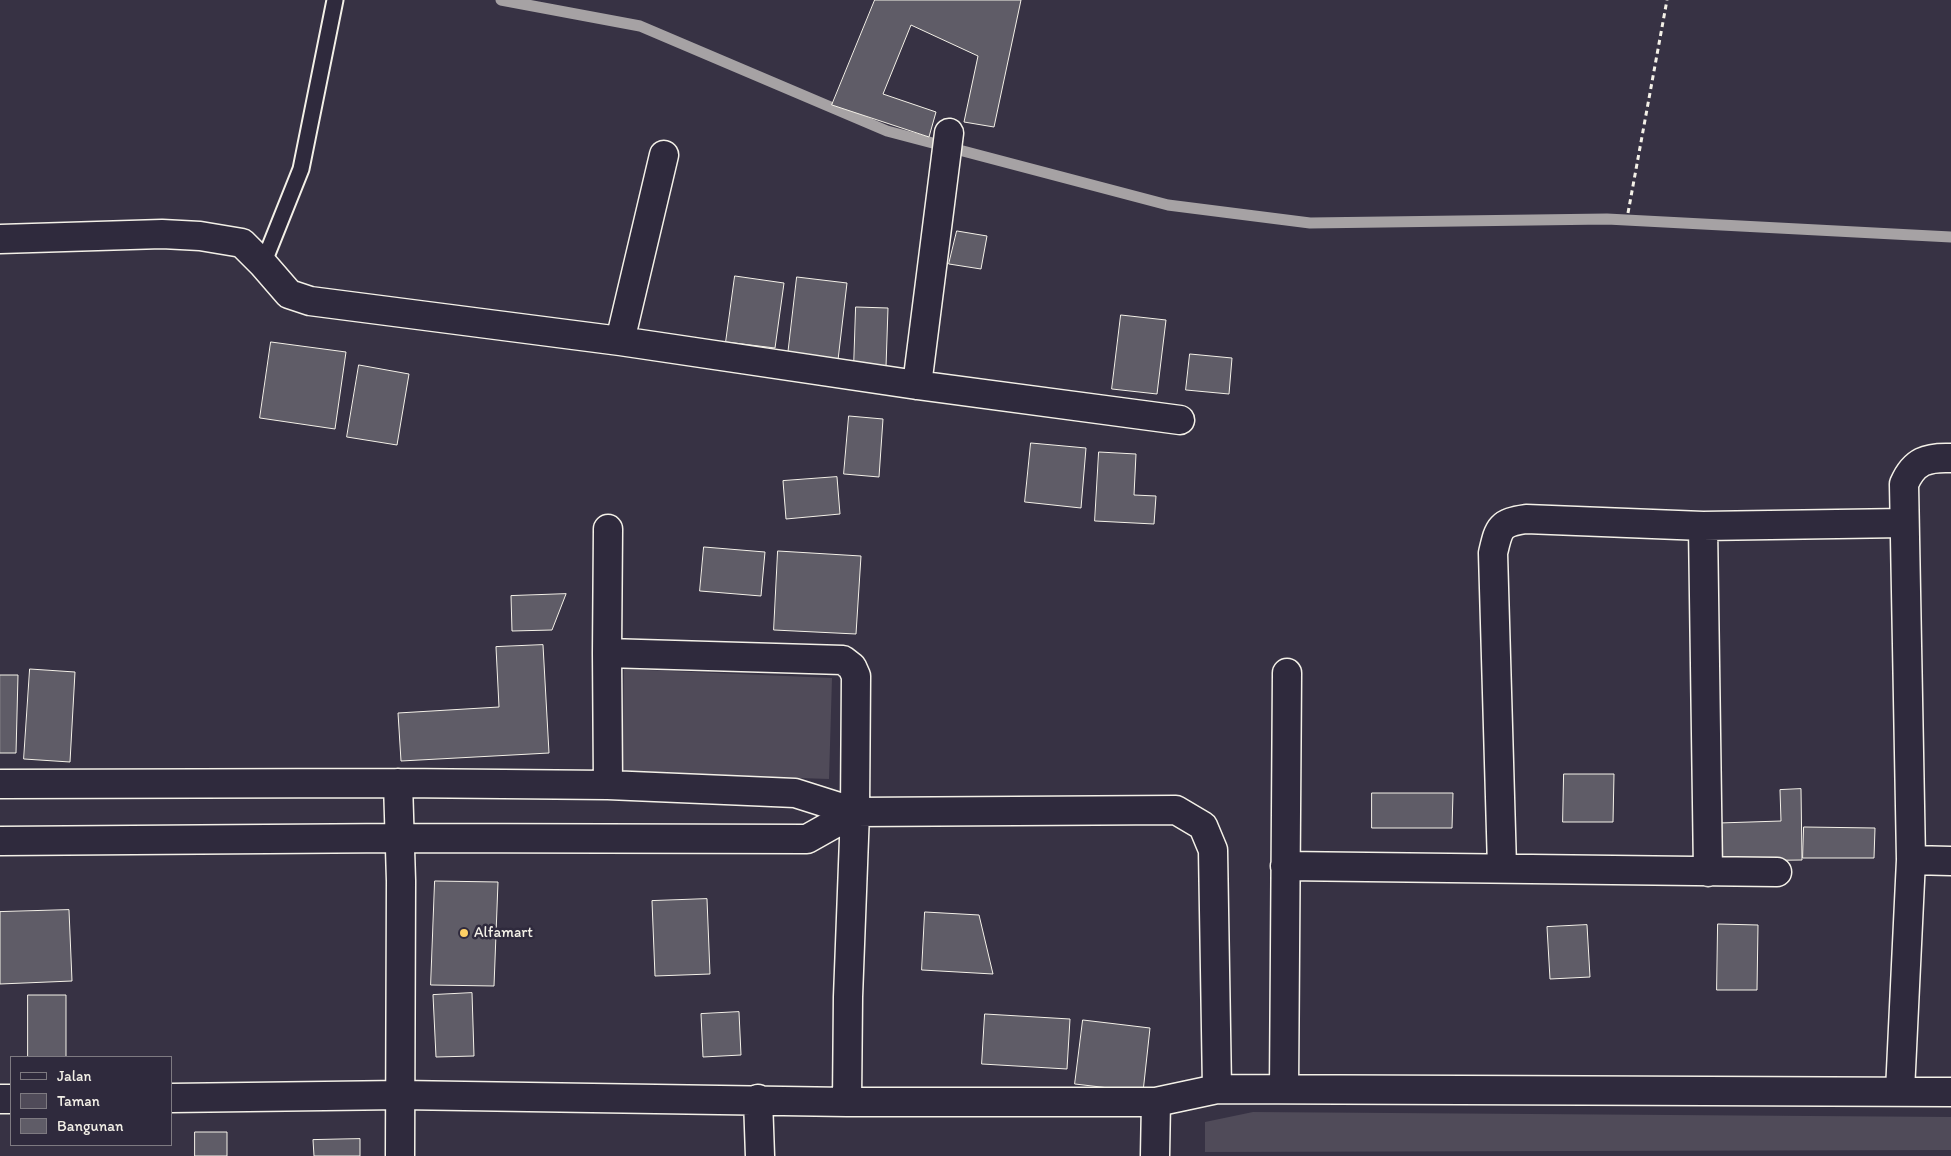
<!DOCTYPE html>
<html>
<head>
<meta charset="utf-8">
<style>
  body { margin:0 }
  #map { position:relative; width:1951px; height:1156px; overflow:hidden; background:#373244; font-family:Itim,sans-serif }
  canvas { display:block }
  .legend { position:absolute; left:10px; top:1056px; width:162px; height:90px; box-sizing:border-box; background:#2f2a3d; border:1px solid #7e7a81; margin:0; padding:6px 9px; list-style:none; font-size:15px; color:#f4f1e8 }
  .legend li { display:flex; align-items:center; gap:10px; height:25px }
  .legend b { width:25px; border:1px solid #7e7a81 }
</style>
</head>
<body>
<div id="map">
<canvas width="1951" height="1156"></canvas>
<ul class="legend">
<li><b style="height:6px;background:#2f2a3d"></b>Jalan</li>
<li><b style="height:14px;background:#504b59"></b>Taman</li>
<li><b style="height:14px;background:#5f5c67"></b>Bangunan</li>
</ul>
</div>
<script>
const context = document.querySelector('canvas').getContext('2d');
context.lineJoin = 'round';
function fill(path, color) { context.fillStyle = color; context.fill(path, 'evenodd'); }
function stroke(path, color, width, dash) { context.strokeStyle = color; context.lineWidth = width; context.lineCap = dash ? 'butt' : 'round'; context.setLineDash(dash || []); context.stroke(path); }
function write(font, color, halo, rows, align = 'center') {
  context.font = font + ' Itim,sans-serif'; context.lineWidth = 5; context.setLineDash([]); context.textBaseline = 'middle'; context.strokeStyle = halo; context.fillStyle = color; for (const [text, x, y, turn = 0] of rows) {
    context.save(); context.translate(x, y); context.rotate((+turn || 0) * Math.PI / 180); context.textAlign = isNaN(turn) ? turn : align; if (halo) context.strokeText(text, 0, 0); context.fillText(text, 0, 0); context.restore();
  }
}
fill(new Path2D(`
  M624,669L832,678L829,779L622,772Z
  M1253,1112L1951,1117V1150L1205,1152V1122Z`), '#504b59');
stroke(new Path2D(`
  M501,0L640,26L887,131L1168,205L1310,223L1607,219L1951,237`), '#a6a2a4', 11);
const building = new Path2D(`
  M875,0H1021L994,127L964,122L978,56L911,25L883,94L936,112L929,137L832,105Z
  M957,231L987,236L981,269L949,264Z
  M735,276L784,283L775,348L726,342Z
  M797,277L847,283L838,360L788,355Z
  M856,307L888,308L886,367H854Z
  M1121,315L1166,320L1157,394L1112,389Z
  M271,342L346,352L335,429L260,418Z
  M1190,354L1232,358L1229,394L1186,390Z
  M359,365L409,374L397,445L347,437Z
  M849,416L883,419L879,477L844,474Z
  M1031,443L1086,448L1081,508L1025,502Z
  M1099,452L1136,454L1134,495L1156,496L1154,524L1095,521Z
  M837,477L840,514L786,519L783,481Z
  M704,547L765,552L761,596L700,591Z
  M778,551L861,556L856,634L774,630Z
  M566,594L552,630L512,631L511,596Z
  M543,645L549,753L401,761L398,713L499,707L496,647Z
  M30,669L75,672L70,762L24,759Z
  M0,675H18L16,753H0Z
  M1564,774H1614L1613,822H1563Z
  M1801,789L1802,860L1719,861V823L1781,821L1780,790Z
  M1372,793H1453L1452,828H1372Z
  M1804,827L1875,828L1874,858H1803Z
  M435,881L498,882L494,986L431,985Z
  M707,899L710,974L655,976L652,901Z
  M69,910L72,981L0,984V912Z
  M925,912L979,915L993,974L922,970Z
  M1718,924L1758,925L1757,990H1717Z
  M1587,925L1590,977L1550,979L1547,927Z
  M472,993L474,1056L436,1057L433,995Z
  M28,995H66V1057H28Z
  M739,1012L741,1055L703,1057L701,1014Z
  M985,1014L1070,1019L1067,1069L982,1064Z
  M1083,1020L1150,1028L1143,1092L1075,1084Z
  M195,1132H227V1156H195Z
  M360,1139V1156H314L313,1140Z`);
fill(building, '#5f5c67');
stroke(building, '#f4f1e8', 1);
const lane = new Path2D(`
  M263,264L301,169L335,0`);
const street = new Path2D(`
  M0,239L162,234L200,236L242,243L263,264L289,294L310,301L620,341L917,385L1180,420
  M620,341L664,155
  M917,385L949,133
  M1703,526L1708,872
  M607,653L608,529
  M398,783L401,881L400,1156
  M0,784L398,783L608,785L795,793L855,812L1176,810L1203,826L1213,850L1217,1089
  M608,785L607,653L843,660L852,667L856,676L855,812L848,997L847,1102
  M0,841L400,838L807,839L855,812
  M1911,860L1951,861
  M1285,866L1777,872
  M1502,867L1493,553C1499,528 1499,523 1526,519L1703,526L1904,523
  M1284,1089L1287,673
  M1900,1091L1911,860L1904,484C1914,461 1927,457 1951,458
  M171,1098L401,1095L847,1102H1156L1217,1089L1951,1092
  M0,1099H11
  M758,1099L760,1156
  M1155,1156L1156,1102`);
stroke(lane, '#f4f1e8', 19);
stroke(street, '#f4f1e8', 31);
stroke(new Path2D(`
  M1628,213L1667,0`), '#f4f1e8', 3, [5, 4]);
stroke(lane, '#2f2a3d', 15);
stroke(street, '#2f2a3d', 28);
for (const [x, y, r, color] of [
  [464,933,5,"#ffd166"]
]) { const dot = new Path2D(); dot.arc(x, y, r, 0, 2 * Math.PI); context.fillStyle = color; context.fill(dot); stroke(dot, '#2f2a3d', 2); }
write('15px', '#f4f1e8', '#2f2a3d', [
  ["Alfamart",474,933]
], 'left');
</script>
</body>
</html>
